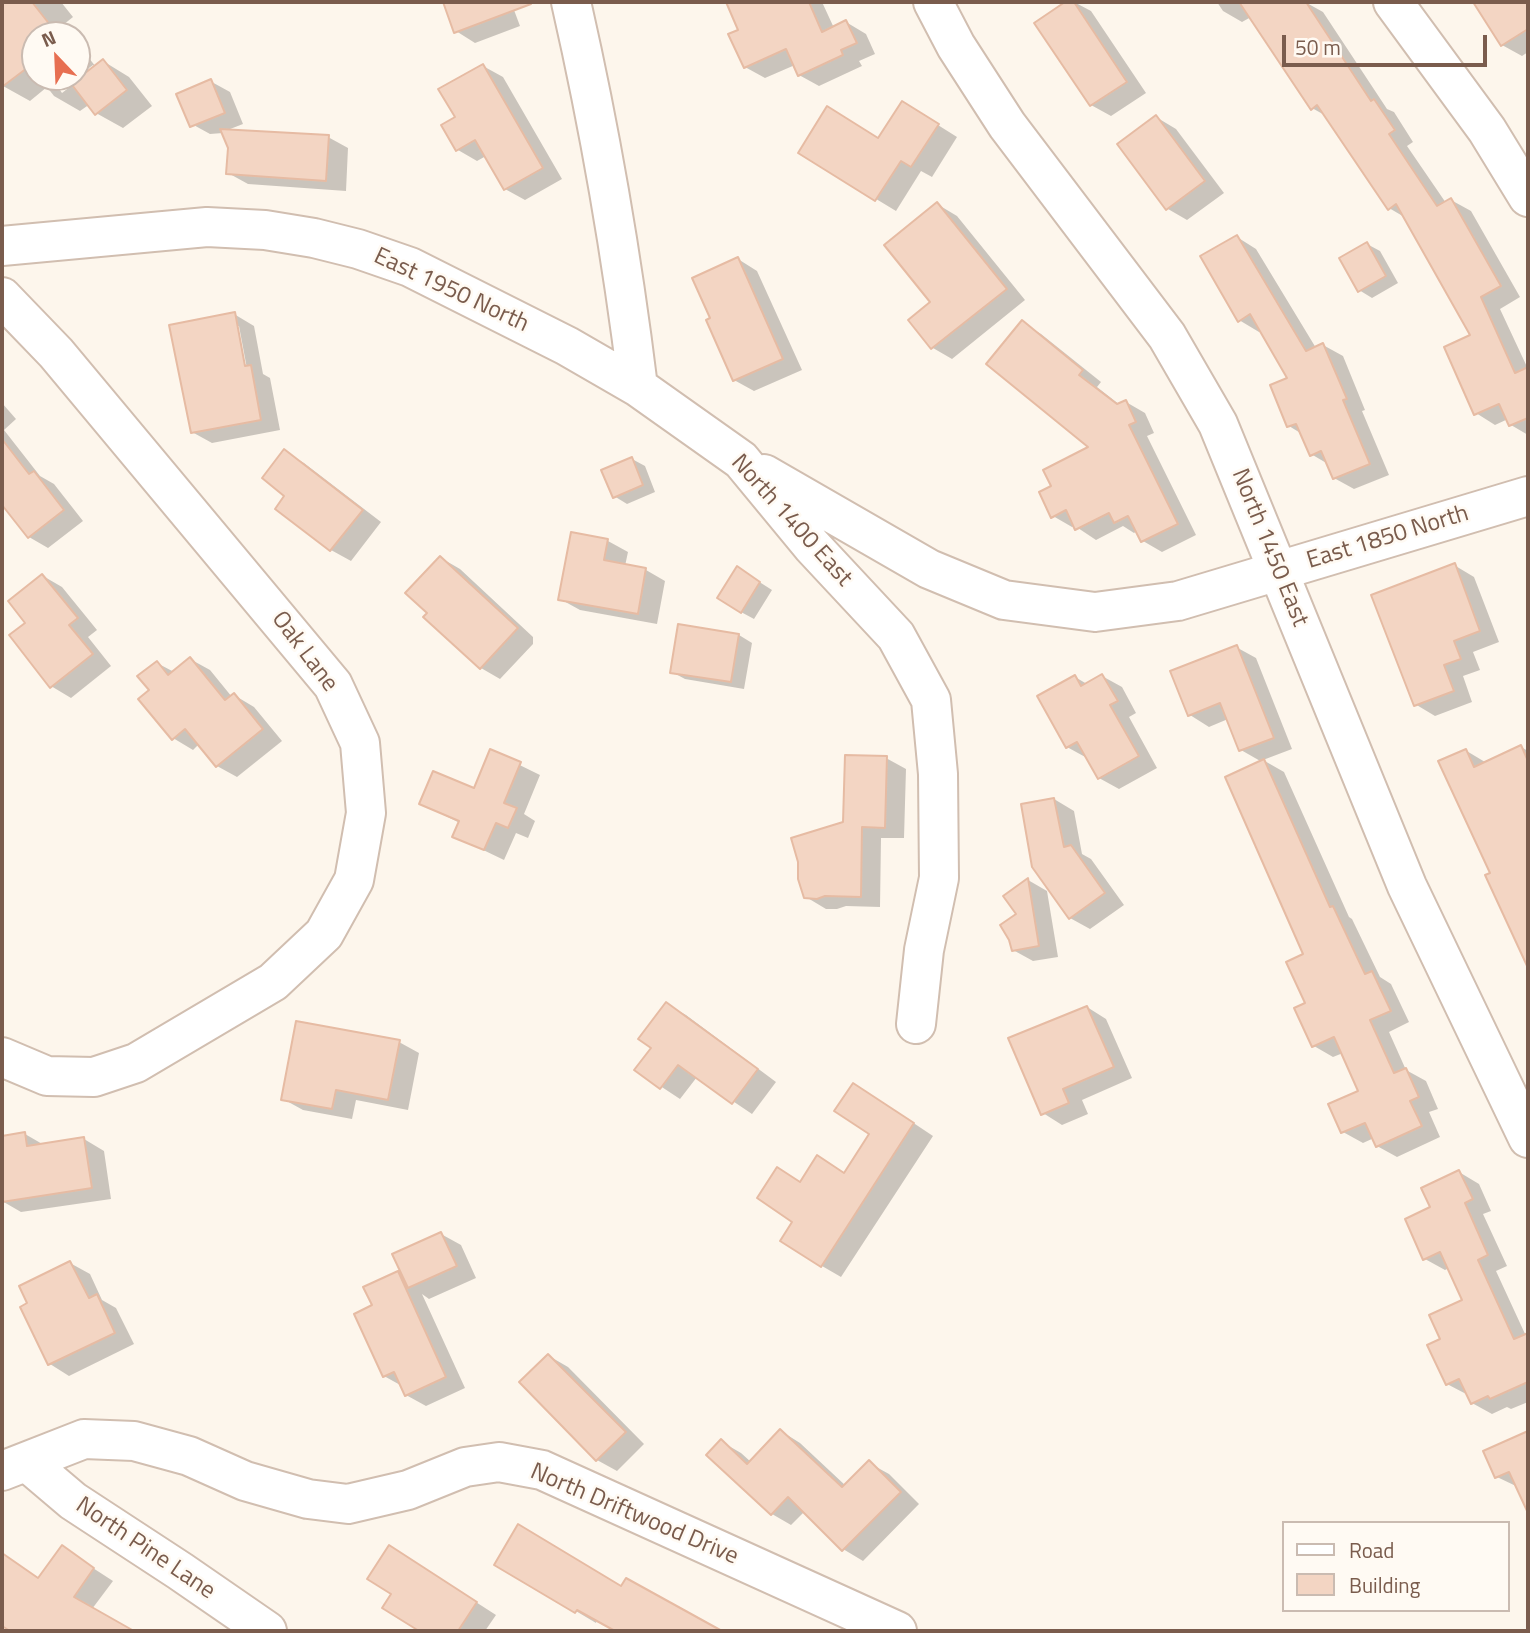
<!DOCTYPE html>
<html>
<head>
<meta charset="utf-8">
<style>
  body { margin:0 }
  #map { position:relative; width:1530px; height:1633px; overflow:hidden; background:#fdf6ec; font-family:"Titillium Web",sans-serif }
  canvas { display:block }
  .frame { position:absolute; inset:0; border:4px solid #7a5c4d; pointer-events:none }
  .legend { position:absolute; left:1282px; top:1521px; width:228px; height:91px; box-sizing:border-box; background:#fffaf3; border:2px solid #cabbb1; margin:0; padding:9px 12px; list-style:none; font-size:21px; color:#7a5c4d }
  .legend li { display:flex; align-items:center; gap:14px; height:35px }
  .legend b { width:35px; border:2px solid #cabbb1 }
  .north { position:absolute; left:21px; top:21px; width:70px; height:70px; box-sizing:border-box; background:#fffaf3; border:2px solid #cabbb1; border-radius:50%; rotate:337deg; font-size:19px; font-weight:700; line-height:28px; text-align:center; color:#7a5c4d }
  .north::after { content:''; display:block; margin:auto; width:24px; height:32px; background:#e76f51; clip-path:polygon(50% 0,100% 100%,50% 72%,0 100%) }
  .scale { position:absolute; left:1282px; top:35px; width:205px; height:32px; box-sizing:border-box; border:4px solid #7a5c4d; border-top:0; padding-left:9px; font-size:21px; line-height:24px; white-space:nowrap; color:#7a5c4d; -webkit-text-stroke:5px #fffaf3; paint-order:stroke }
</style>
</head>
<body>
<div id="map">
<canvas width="1530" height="1633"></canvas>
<div class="frame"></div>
<ul class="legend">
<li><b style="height:9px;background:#fff"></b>Road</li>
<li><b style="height:19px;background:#f3d5c3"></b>Building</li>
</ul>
<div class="north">N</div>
<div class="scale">50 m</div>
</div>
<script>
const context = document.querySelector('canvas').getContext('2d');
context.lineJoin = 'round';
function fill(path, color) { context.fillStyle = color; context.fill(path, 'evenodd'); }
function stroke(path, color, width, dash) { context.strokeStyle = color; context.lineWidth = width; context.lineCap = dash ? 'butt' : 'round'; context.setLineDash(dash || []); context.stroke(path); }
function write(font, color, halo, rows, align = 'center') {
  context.font = font + ' "Titillium Web",sans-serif'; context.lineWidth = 5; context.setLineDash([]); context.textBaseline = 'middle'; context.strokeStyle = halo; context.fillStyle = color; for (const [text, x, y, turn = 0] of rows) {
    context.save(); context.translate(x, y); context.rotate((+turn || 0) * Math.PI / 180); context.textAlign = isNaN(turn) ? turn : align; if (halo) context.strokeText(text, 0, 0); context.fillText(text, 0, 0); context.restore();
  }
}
fill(new Path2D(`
  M2,2H61L73,17L63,25L71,35H35V77H77L60,90L62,93L95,67L93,65L77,77V43L96,67L103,61L129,77L152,106L123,128L96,113L90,104L80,111L54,96L47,87L30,101L3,86Z
  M445,2H511L520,26L475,43L456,31Z
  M728,2H822L834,28L846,22L866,34L875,54L859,61L862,66L819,86L799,75L795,65L765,78L745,67L741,30Z
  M1068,2H1074L1091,11L1146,93L1111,116L1091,105L1036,23Z
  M1217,2H1294L1296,6L1305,2L1323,12L1387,109L1394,112L1413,142L1407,146L1446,203L1451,200L1471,211L1520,297L1500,309L1528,369V435L1511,425L1508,419L1495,425L1476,413L1472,336L1406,218L1389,208L1328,117L1312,108L1251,17L1242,22L1223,11Z
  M1475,2H1528V52L1522,56L1502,45Z
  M483,66L503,77L562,179L525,200L505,189L486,156L477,161L458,150V118Z
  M210,81L230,92L243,124L225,131L328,137L348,148L346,191L248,184L228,173L229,147L223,133L210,134L190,123Z
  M922,115L957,137L932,177L921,171L896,211L800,153L879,140Z
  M1156,117L1176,129L1224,193L1187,220L1168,209L1119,144Z
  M937,204L957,216L1025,300L952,359L933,348L910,320L932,303Z
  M1237,237L1256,249L1316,348L1323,345L1343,356L1365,410L1362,411L1389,475L1354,489L1334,478L1328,464L1311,454L1302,434L1289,426L1290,379L1262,330L1259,332L1239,320Z
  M1367,244L1380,251L1398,283L1372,298L1359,290Z
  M738,259L757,271L802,370L754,391L734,380L712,319Z
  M234,314L254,326L263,374L270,378L280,430L212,443L192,432ZM235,326H239L248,374L244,375Z
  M1022,323L1041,334L1101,382L1097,387L1120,405L1126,402L1145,413L1154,433L1147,436L1196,535L1162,552L1143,541L1137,531L1134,533L1123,526L1096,540L1075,526L1072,527L1053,516V486L1091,448Z
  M2,403L16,419L4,430L40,476L54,484L83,521L48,548L29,537L2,502Z
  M285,452L304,463L381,522L351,561L331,550L277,508L287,496Z
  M632,459L645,466L655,492L627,504L614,496Z
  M572,534L608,541L628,552L625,566L646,570L665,581L657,624L580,610L560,599Z
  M441,558L460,569L533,637V644L500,679L481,668L429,613Z
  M1454,565L1474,577L1499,642L1473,652L1480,670L1463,676L1472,702L1435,716L1415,704Z
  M43,576L62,587L97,630L88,637L111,666L71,698L51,686L27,623Z
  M750,576L772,590L754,619L741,612Z
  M739,635L752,643L744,689L685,679L672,672Z
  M1236,647L1256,658L1292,749L1263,760L1284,772L1349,917L1352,919L1380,977L1391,984L1409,1022L1389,1032L1406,1070L1426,1081L1438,1109L1429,1112L1440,1137L1397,1157L1377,1146L1374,1138L1363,1143L1343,1132L1360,1092L1343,1053L1333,1057L1314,1046L1307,1004L1306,955L1262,762L1241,750L1228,719L1209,727L1190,715Z
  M190,659L210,670L232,697L234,695L254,707L282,741L237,777L217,766L199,744L193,750L173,738L151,691L157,663L174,672Z
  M1102,676L1122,687L1136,713L1129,717L1157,768L1119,789L1099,778L1087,758L1067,747L1075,677L1087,684Z
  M1521,747L1528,751V960L1492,873L1465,750L1485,762Z
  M491,751L540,775L524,814L535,821L528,838L516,833L504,860L454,836L460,823L421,804L475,790Z
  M886,758L906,769L904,838H881L880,907L846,906L837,909H826L806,897L844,823Z
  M1054,799L1074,811L1082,854L1091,859L1124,905L1090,929L1070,918Z
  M1028,880L1047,891L1058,957L1033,961L1013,950L1019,914Z
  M666,1004L686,1015L776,1082L752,1114L697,1077L680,1099L636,1070L653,1047Z
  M1087,1007L1106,1019L1132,1078L1082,1100L1088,1114L1062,1125L1043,1113Z
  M399,1042L419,1053L408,1110L356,1100L352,1119L303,1110L283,1099Z
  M873,1096L933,1136L841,1277L822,1266L795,1221L801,1183L845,1174L872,1134Z
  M25,1134L44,1145L84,1139L104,1151L111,1199L21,1212L2,1201V1137Z
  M1459,1172L1479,1184L1491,1211L1483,1214L1507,1266L1496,1271L1526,1336L1528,1335V1402L1511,1409L1507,1407L1492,1414L1472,1403L1468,1395L1447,1384L1442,1339L1464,1301L1449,1268L1445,1270L1425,1259L1432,1208Z
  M441,1234L461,1245L476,1278L429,1299L422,1294L465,1388L426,1406L406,1395L402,1386L384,1376L374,1306L398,1273L405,1277Z
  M70,1263L90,1274L102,1300L116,1308L134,1344L69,1376L50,1364L22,1308L30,1304Z
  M549,1356L568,1367L644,1444L617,1471L597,1460L521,1382Z
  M781,1431L800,1443L846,1486L869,1463L889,1474L919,1504L863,1561L843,1549L805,1511L791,1525L772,1514L722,1442L741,1453L751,1462Z
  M1528,1432V1509L1518,1487L1497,1477L1486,1452Z
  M62,1548L113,1581L92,1609L131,1631H13L2,1624V1566L7,1558L40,1579Z
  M409,1559L496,1615L485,1631H422L385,1607Z
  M497,1564L622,1588L627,1580L718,1631H618L597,1620L596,1623Z`), '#0003');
const building = new Path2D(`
  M2,2H32L58,35H35V62L2,87Z
  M443,2H530L531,4L454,33Z
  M726,2H809L822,32L846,20L857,43L841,50L843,55L798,76L786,49L744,68L728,34L738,30Z
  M1065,2H1074L1127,82L1090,106L1034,23Z
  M1239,2H1306L1371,101L1374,99L1395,130L1389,134L1437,206L1451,198L1501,286L1481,297L1515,373L1528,367V418L1509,426L1499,404L1474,415L1444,347L1470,335L1396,204L1388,210L1317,105L1311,110Z
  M1473,2H1528V29L1501,46Z
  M103,59L127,90L95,115L66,77H80Z
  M483,64L543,168L504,190L475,140L456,151L441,125L455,117L438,89Z
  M211,79L225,113L190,127L176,94Z
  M902,101L939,124L911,167L901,161L875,201L798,153L827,106L878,138Z
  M1156,115L1205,181L1166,210L1117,144Z
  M220,129L329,135L326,181L226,174L228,148Z
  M937,202L1007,289L931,349L908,320L930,302L884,245Z
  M1237,235L1306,351L1323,343L1347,399L1343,400L1370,464L1333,479L1321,451L1310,456L1296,424L1287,427L1270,385L1287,378L1250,314L1238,322L1200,256Z
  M1367,242L1386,276L1358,292L1339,258Z
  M738,257L783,359L733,381L706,320L710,318L692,278Z
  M235,312L245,366L251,365L261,420L191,433L169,325Z
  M1022,320L1083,370L1079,375L1117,404L1126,400L1136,422L1129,425L1178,524L1141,542L1128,516L1114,523L1109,513L1075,530L1066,510L1051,518L1039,492L1051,486L1043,470L1088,447L986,364Z
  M2,439L29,474L34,471L64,510L28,538L2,505Z
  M284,449L363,510L330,551L275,509L284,496L262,478Z
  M632,457L643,485L613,498L601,470Z
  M571,532L608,539L604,560L646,568L638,614L558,600Z
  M440,556L518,628L480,669L423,617L427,613L405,593Z
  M1455,563L1480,631L1454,641L1461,659L1444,665L1454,691L1414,706L1371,595Z
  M737,566L760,582L741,613L717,598Z
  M42,574L78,618L69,625L93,654L50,688L9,635L25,623L8,601Z
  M678,624L739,634L731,682L670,673Z
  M1237,645L1274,738L1239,751L1220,703L1188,716L1170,671Z
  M190,657L225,700L234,693L263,729L216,767L185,729L172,740L138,699L149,690L137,676L157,661L168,675Z
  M1102,674L1118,701L1110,705L1139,756L1098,779L1077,742L1066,748L1037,696L1075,675L1081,686Z
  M1521,745L1528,761V968L1485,875L1490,873L1438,761L1466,749L1474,767Z
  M490,749L521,762L504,803L517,808L508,828L496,823L484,850L452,837L459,821L419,804L433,771L474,788Z
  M845,755L887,756L885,828L862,827L861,897L825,896L817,899L804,898L798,879V862L791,838L843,822Z
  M1264,759L1330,907L1333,906L1365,974L1372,971L1391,1011L1370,1020L1394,1073L1406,1068L1419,1097L1410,1101L1422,1126L1376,1147L1365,1123L1341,1133L1328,1104L1358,1091L1334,1037L1312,1047L1294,1008L1305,1003L1286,962L1303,954L1225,777Z
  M1054,798L1064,847L1071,845L1105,893L1069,919L1032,867L1021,804Z
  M1028,878L1039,946L1012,951L1009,940L1000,925L1016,914L1003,896Z
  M666,1002L758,1069L732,1104L678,1065L660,1089L634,1070L651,1048L638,1039Z
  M1087,1006L1114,1067L1063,1089L1069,1103L1041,1115L1008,1038Z
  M296,1021L400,1040L388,1100L336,1090L332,1109L281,1100Z
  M853,1083L914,1123L821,1267L780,1241L792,1222L757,1198L777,1167L800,1182L817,1155L844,1173L869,1134L834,1111Z
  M25,1132L27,1146L84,1137L92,1188L2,1202V1136Z
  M1459,1170L1473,1199L1465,1203L1488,1255L1478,1260L1514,1339L1528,1333V1382L1490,1399L1488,1396L1471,1404L1459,1379L1446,1385L1427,1345L1440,1339L1429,1315L1462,1300L1440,1252L1423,1260L1405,1219L1430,1207L1421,1188Z
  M441,1232L457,1266L408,1288L392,1254Z
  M70,1261L89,1298L97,1294L115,1333L48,1365L20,1307L27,1303L19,1286Z
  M398,1271L446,1377L405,1396L394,1372L383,1377L354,1314L372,1305L363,1287Z
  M548,1354L626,1432L596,1461L519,1382Z
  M780,1429L842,1487L869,1460L901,1492L842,1551L788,1497L771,1515L706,1455L721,1439L747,1464Z
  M1528,1431V1513L1509,1472L1495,1478L1483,1451Z
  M518,1524L621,1586L626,1578L722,1631H615L577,1610L575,1613L494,1565Z
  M62,1545L94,1568L74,1597L134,1631H10L2,1626V1553L38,1578Z
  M389,1545L477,1602L458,1631H419L382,1608L391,1594L367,1579Z`);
fill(building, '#f3d5c3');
stroke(building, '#e6bba3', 2);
const minor = new Path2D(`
  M571,2C600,129 622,257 638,387
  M933,2L956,46L1007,125L1167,336L1218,424L1407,886L1528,1138
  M1393,2L1487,130L1528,197
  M2,246L207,227L265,230L314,238L358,249L410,267L567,346L638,387L741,460L812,546L896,636L931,700L938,774L939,878L924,950L916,1024
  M2,297L56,353L333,685L360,743L366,813L354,880L324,934L273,982L136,1063L94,1077L47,1076L2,1057
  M764,474L929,569L1004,600L1095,612L1178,601L1528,496
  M27,1462L73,1501L180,1571L267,1631
  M2,1471L84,1439L134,1441L189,1456L245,1481L308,1499L348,1504L408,1490L465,1467L499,1462L542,1470L897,1631`);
stroke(minor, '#d1beb0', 42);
stroke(minor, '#fff', 38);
write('24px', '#7a5c4d', '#fffaf3', [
  ["East 1950 North",451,291,25],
  ["North 1400 East",791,521,48],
  ["East 1850 North",1388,538,-17],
  ["North 1450 East",1269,548,68],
  ["Oak Lane",304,652,53],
  ["North Driftwood Drive",634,1515,23],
  ["North Pine Lane",145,1549,34]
]);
</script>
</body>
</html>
